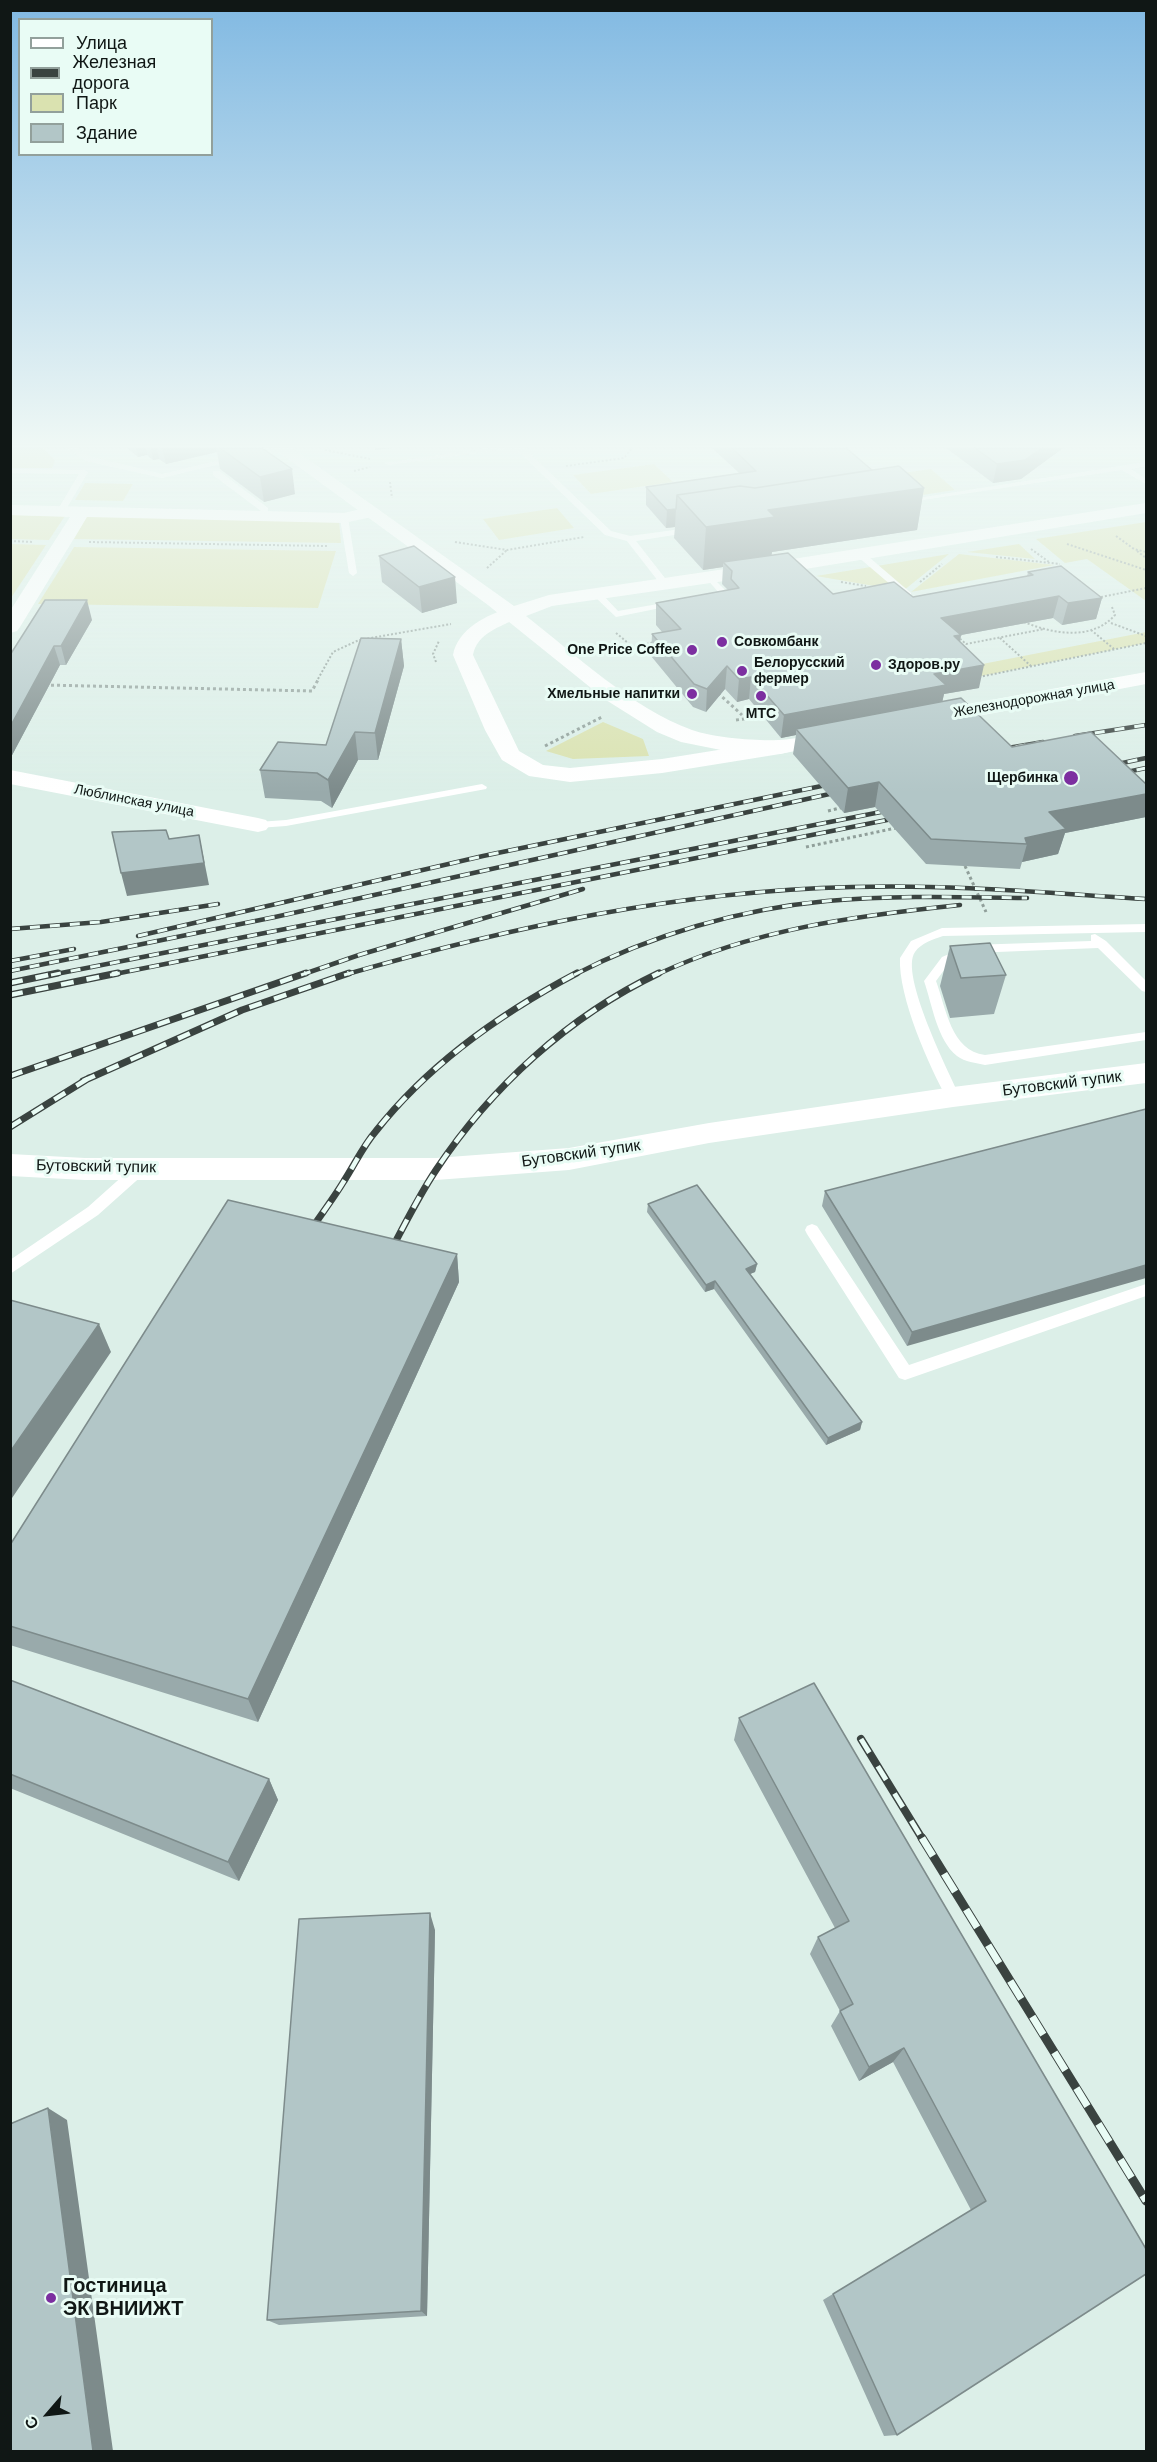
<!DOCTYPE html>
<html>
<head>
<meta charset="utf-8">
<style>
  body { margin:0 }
  #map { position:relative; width:1157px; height:2462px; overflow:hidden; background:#dcefe8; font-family:Arial,sans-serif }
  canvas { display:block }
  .frame { position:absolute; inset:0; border:12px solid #101715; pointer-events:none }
  .legend { position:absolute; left:18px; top:18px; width:195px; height:138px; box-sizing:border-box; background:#e9fcf5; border:2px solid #92a09b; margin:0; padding:8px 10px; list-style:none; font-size:18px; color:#101715 }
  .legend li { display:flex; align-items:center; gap:12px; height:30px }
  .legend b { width:30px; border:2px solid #92a09b }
  .north { position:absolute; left:18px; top:2384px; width:60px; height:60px; -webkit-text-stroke:4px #e9fcf5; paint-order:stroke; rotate:242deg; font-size:16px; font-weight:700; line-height:24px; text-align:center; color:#101715 }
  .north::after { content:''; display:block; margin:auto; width:21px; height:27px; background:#101715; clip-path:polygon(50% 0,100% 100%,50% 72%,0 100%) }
</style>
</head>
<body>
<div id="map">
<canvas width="1157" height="2462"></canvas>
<div class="frame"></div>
<ul class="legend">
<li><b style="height:8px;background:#fff"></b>Улица</li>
<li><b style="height:8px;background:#3a4340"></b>Железная дорога</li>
<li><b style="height:16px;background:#dae2b0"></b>Парк</li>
<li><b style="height:16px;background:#b2c6c7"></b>Здание</li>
</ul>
<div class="north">С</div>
</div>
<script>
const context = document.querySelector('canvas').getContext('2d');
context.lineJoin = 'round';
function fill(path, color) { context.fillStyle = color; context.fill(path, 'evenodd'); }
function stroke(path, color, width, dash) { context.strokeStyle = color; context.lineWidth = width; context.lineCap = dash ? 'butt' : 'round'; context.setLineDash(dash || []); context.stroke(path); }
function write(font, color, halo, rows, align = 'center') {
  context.font = font + ' Arial,sans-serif'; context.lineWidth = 6; context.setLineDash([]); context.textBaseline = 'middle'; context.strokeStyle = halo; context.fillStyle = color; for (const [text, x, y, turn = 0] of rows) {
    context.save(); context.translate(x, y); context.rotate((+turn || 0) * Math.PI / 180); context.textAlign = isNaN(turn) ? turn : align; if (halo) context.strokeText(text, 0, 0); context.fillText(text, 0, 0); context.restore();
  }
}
fill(new Path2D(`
  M11,448H43L55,460L52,468H11Z
  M654,464L673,482L591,494L573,475Z
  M931,469L955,490L890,500L866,478Z
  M85,483L133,484L123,501L75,500Z
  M557,508L574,528L499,540L483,519Z
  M88,514L339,519L341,543L74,539Z
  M11,515L65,516L49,540L11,539Z
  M1146,522V601L1087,559L1065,563L1036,539Z
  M11,544L46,545L11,598L10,544Z
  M1019,544L1035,559L967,552Z
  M74,547L336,551L318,608L38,604Z
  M949,554L903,591L816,576Z
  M959,554L1054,565L911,592Z
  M1146,632V643L932,686L921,676Z
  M603,722L643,739L649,756L573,759L546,751Z`), '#dae2b0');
stroke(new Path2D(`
  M325,450L370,459
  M566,466L624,458L632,448
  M354,471L370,467
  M390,482L392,498
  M1116,536L1134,549L1146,552
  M10,541L34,542
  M89,542L328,546
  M455,542L507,550L584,537
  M1067,544L1146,570
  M1031,549L1049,562
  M1137,551L1146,558
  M996,557L1060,564
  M487,568L507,550
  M841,582L866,586
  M920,582L942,564
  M1101,597L1146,588
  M1024,622C1053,634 1092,641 1115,615L1112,607
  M1111,623L1146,636
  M1091,630L1114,649
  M616,633L633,647L655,642
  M957,636L966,644L1044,629
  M1000,638L1032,667
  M436,662L433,654L439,641
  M979,677L1146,643
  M318,679L333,652L359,640L451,624`), '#909f9a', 2, [2, 2]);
stroke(new Path2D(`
  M45,685L312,691L319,678
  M718,693L742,715
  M736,720L768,716
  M545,746L602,717
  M828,811L844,807
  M806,847L896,828
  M965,866L986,912`), '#909f9a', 3, [3, 3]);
fill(new Path2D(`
  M67,448H77L92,457L162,474L271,448H285L162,478L86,461Z
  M489,448H512L389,465L385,463Z
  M515,448H524L611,531L630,536L696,527L697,529L693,532L636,541L668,582V586H662L627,541L605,535Z
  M1146,462V466L1131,469L1146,479V484L1122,470L903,503L899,501Z
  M10,469L84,470L88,472L65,511L61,513L57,511L79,474L10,473Z
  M213,471H219L268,508L267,517H261V511L213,475Z
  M344,516L348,518L357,573L353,576L349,573L340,518Z
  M857,552H863L911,593V597H905L857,556Z
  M710,575L729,594V598L711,600V596L720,594L706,578Z
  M594,592H600L618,611L675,601L680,604L616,617L594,596Z
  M482,784L487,787L486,789L286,826L258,828L252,825L258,822L286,820Z
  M1146,924V932L943,936C934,939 921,943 915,952C899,974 949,1072 960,1097L953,1102L948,1100C929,1067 898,996 900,958L911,941L942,928Z
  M1095,934L1106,941L1146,981V992L1142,991L1098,948L972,953L950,962L936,981C946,1008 951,1051 985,1055L1146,1032V1040L985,1065C976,1063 965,1062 957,1056C937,1040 932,1004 924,981L942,957L971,945L1091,941V935Z
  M140,1164L145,1165L147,1169L145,1173L98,1215L10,1274V1260L88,1207L135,1165Z
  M812,1224L817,1226L909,1365L1146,1284V1296L905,1380L899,1378L807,1234L805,1230L807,1226Z`), '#fff');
fill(new Path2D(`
  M10,505L344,513L370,507L376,508L379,512L376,516L344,523L87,517L20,627L17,631L10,633V611L70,517L10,515Z
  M511,608L518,610L521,614L518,618C500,627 477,633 473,655L519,751L543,765L570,768L662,759L780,740L788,742L791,747L788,752L780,754L662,773L570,782L529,776L502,760L499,755L485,730L453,655C458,629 487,614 511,608Z
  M10,770L258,818L266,820L270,825L266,830L258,832L10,784Z
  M1146,1063V1083L953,1107L709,1143L569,1170L436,1180H85L10,1176V1154L85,1158H436L569,1148L709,1123L953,1087Z`), '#fff');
fill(new Path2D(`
  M273,448H292L514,606L549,595L793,559L1146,503V513L793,571L552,606L526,616C576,655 632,708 692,730C715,738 755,741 779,740C798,739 819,733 838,729L846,731L849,736L846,741L780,754L721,750L681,742L657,732L606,700L488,605Z
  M1146,672V684L930,725L922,723L919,718L922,713L930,711Z`), '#fff');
const railFar3 = new Path2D(`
  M1075,736L1146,725
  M996,750L1043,742
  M1108,766L1146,758
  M1117,774L1146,768
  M10,929L101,922L218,904
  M138,936L483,856L836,783
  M10,961L74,949
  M10,971L275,917L843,791
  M51,975L896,809
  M110,975L902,817
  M301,975L359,955L583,889
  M344,975C510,927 679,891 852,887C950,884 1048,893 1146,899
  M574,975C651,935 740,909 827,901C893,895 960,897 1027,898
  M656,975C754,929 854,916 960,905`);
const railFar2 = new Path2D(`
  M10,983L58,973
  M10,995L118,973
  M10,1076L306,973
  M83,1081L242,1010L349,973
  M10,1127L89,1078
  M308,1234C320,1216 333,1199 344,1181C355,1164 363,1146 376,1131C428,1065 503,1012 577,973
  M389,1254C404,1226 418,1197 436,1170C491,1087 569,1016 659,973`);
const railFar1 = new Path2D(`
  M861,1739L923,1840`);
const rail = new Path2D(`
  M922,1838L1146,2201`);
stroke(railFar3, '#3a4340', 4.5);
stroke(railFar2, '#3a4340', 7);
stroke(railFar1, '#3a4340', 8);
stroke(rail, '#3a4340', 9);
stroke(railFar3, '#e9fcf5', 3, [10]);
stroke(railFar2, '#e9fcf5', 4.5, [13]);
stroke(railFar1, '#e9fcf5', 5, [16]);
stroke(rail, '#e9fcf5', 7, [21]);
fill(new Path2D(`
  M127,448H262L295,494L264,502L220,469L217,452L166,464L159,459L153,460L147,455L138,457Z
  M712,448H846L872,470L924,488L917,530L772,552L771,555L833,594L913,597L1027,576L1028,572L1102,598L1096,619L1062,625L1053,618L961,635L960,642L979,688L944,694L942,702L1012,747L1146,817L1065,833L1058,854L1022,862L1020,869L926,864L875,807L844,813L793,754L796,735L781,738L749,699L737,702L725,689L706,712L693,707L651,656L652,634L662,632L656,625V603L728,590L722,584L723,567L703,570L674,538L675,527L666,528L646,505V487L739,473Z
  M946,448H1063L1021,479L993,483Z
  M379,556L457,603L422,613L382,582Z
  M92,620L66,665H60L10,759V655Z
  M401,639L404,666L378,760H358L332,808L321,801L265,798L260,770L326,745Z
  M950,946L1006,975L994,1014L950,1018L940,986Z
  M1146,1109L907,1346L822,1206L825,1191Z
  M648,1204L757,1264L755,1272L750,1274L862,1422L860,1430L826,1445L714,1289L705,1292L647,1212Z
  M457,1254L459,1282L258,1722L10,1645V1545Z
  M10,1680L269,1779L278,1800L239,1881L10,1788Z
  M739,1718L1146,2249L897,2435L884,2436L823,2300L971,2210L893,2062L859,2081L831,2026L840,2011L810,1954L818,1937L835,1928L734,1740Z
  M435,1930L427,2316L279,2325L267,2320Z`), '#99aaab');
fill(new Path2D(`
  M136,448H146L147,455L138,457Z
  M151,448H157L159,459L153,460Z
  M162,448H216L217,452L166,464Z
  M375,448H394L375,450Z
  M1042,448H1063L1021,479L993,483L997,464Z
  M292,469L295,494L264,502L260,477Z
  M924,488L917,530L772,552L771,560L723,562V567L703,570L706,527L753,502Z
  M676,509L675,527L666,528L667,510Z
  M455,577L457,603L422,613L419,587Z
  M1059,596L1053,618L961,635L957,657L941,618Z
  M1102,598L1096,619L1062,625L1068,603Z
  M87,600L92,620L66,665L61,646Z
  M401,639L404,666L378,760L375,733Z
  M54,646L60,665L10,759V727Z
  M984,665L979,688L944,694L941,708L796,729V735L781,738L784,715L934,674Z
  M727,666L725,689L706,712L707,689Z
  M751,677L749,699L737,702L739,679Z
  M355,732L358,760L332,808L328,780Z
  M879,782L875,807L844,813L848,788Z
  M1146,794V817L1065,833L1058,854L1022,862L1027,844L1025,838L1049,812Z
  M199,835L209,885L127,896L121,873Z
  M457,1254L459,1282L258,1722L248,1699Z
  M757,1264L755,1272L745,1276L746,1269Z
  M1146,1265V1278L907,1346L912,1332Z
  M715,1281L714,1289L705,1292L706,1285Z
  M99,1324L111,1352L10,1501V1452Z
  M862,1422L860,1430L826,1445L828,1438Z
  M269,1779L278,1800L239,1881L228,1862Z
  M430,1913L435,1930L427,2316L421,2311Z
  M904,2048L893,2062L859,2081L869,2067Z
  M48,2108L67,2120L113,2451H93Z`), '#7d8b8b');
const building = new Path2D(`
  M220,448H262L292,469L260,477Z
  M732,448H846L872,470L755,488L740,486L677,495L676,509L667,510L646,487L756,471Z
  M975,448H1042L1025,460L997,464Z
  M899,466L924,488L768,510L775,517L706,527L677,495L740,486L755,488Z
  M414,546L455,577L419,587L379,556Z
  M788,553L833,594L894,582L913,597L1033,575L1028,572L1061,566L1102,598L1068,603L1059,596L941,618L961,635L954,636L984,665L934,674L946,685L784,715L751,677L739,679L727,666L707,689L694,684L652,634L681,629L656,603L739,588L731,579L732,571L723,562Z
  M45,600H87L61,646H54L10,727V655Z
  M361,638L401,639L375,733L355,732L328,780L317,773L260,770L278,742L326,745Z
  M961,698L1012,747L1091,732L1146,784V794L1049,812L1066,829L1025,838L1027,844L931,839L879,782L848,788L796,729Z
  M166,830L169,839L199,835L204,863L121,873L112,832Z
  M990,943L1006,975L961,978L950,946Z
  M1146,1109V1265L912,1332L825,1191Z
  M697,1185L757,1264L746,1269L862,1422L828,1438L715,1281L706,1285L648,1204Z
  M228,1200L457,1254L248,1699L10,1626V1545Z
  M10,1300L99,1324L10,1452Z
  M10,1680L269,1779L228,1862L10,1774Z
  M814,1683L1146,2249V2274L897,2435L833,2294L986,2201L904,2048L869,2067L840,2011L853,2004L818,1937L849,1921L739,1718Z
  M430,1913L421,2311L267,2320L299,1919Z
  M48,2108L93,2451H10V2124Z`);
fill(building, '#b2c6c7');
stroke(building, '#7d8b8b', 1.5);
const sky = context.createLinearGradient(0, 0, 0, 793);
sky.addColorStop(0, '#81b9e2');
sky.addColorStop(0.56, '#eff8f5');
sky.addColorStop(1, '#eff8f500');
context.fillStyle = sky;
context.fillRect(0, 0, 1157, 793);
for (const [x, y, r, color] of [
  [722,642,6,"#7c2fa0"],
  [692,650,6,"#7c2fa0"],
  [876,665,6,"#7c2fa0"],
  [742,671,6,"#7c2fa0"],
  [692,694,6,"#7c2fa0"],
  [761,696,6,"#7c2fa0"],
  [1071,778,8,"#7c2fa0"],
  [51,2298,6,"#7c2fa0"]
]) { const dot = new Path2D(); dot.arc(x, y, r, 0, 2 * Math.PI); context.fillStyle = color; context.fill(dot); stroke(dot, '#e9fcf5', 2); }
write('bold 14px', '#101715', '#e9fcf5', [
  ["Совкомбанк",734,642],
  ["One Price Coffee",680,650,"right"],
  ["Белорусский",754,663],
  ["фермер",754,679],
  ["Здоров.ру",888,665],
  ["Хмельные напитки",680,694,"right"],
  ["МТС",761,714,"center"],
  ["Щербинка",1058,778,"right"]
], 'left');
write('14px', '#101715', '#e9fcf5', [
  ["Железнодорожная улица",1034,699,-10],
  ["Люблинская улица",134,801,11]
]);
write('16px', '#101715', '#e9fcf5', [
  ["Бутовский тупик",1062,1084,-7],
  ["Бутовский тупик",581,1154,-8],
  ["Бутовский тупик",96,1167,1]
]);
write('bold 20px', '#101715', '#e9fcf5', [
  ["Гостиница",63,2286],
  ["ЭК ВНИИЖТ",63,2309]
], 'left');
</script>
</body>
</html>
